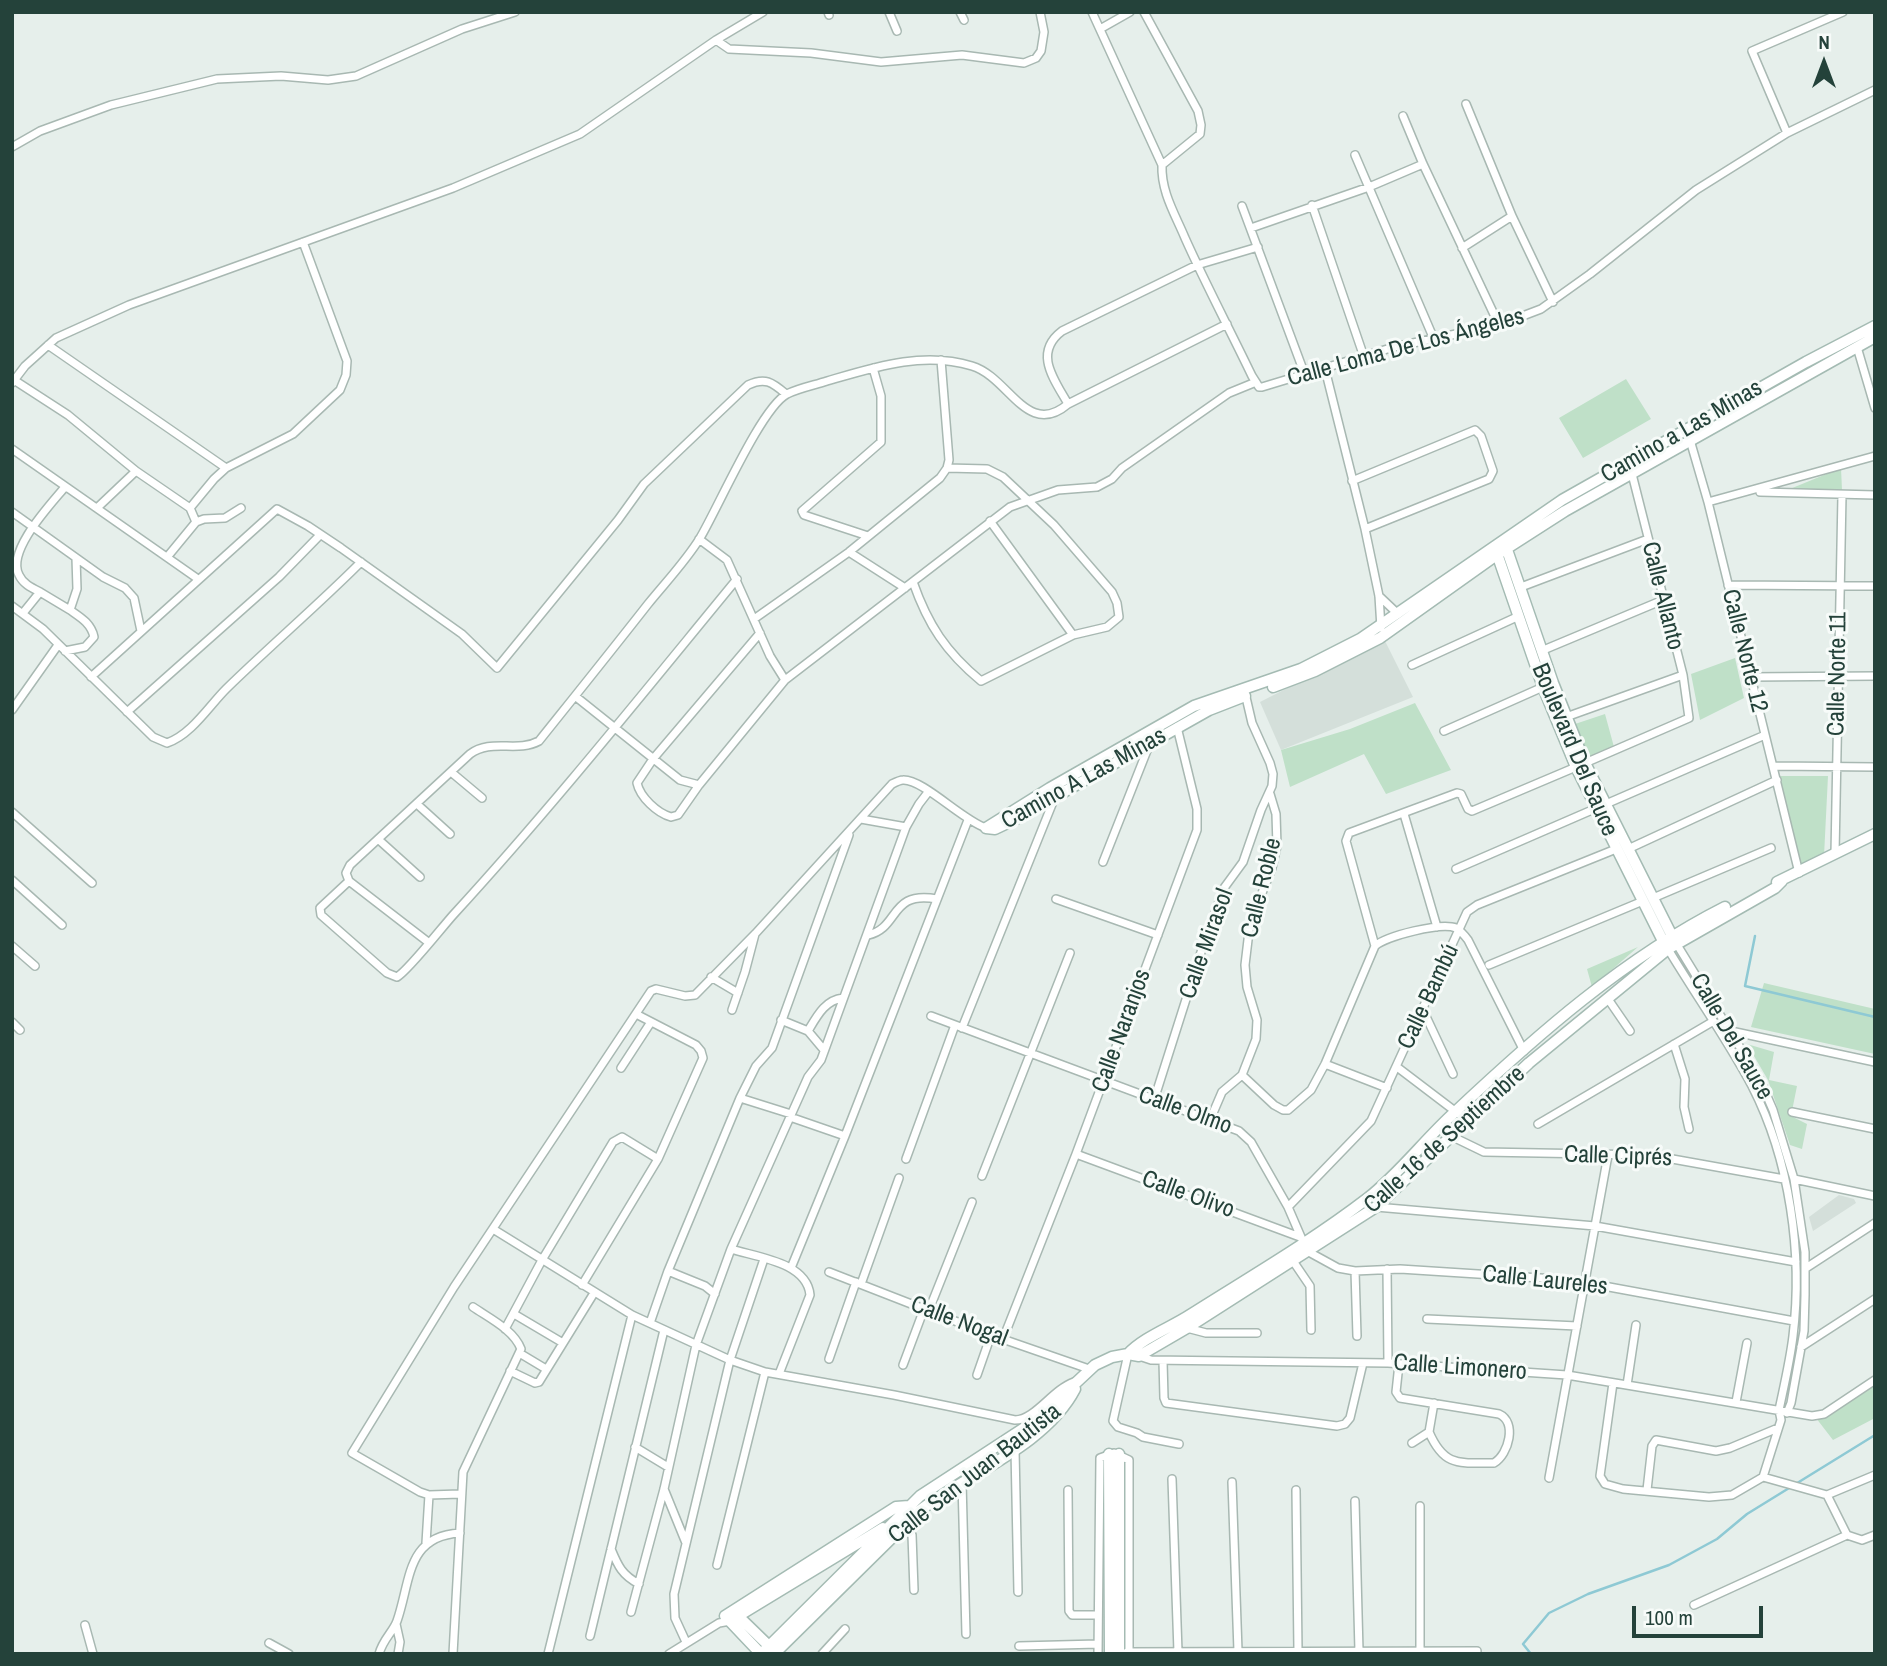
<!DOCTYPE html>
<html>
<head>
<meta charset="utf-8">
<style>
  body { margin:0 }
  #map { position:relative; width:1887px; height:1666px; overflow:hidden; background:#e6efeb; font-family:"Archivo Narrow",sans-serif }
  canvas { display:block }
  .frame { position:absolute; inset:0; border:14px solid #24423a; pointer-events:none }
  .north { position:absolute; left:1789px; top:28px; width:70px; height:70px; -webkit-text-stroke:5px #f7fbf9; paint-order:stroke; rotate:0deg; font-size:19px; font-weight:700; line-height:28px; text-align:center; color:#24423a }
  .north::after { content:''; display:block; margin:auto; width:24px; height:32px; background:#24423a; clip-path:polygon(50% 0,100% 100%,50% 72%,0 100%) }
  .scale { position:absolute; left:1632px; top:1606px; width:131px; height:32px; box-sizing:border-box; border:4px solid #24423a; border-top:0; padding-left:9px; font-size:21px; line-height:24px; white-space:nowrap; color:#24423a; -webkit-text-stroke:5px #f7fbf9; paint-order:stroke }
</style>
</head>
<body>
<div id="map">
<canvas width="1887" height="1666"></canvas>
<div class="frame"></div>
<div class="north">N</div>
<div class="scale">100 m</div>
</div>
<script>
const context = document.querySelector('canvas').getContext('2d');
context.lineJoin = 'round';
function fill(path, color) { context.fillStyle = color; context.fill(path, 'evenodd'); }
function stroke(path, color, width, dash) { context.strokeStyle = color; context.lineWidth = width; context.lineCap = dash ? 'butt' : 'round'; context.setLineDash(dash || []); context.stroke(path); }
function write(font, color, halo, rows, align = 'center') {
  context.font = font + ' "Archivo Narrow",sans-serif'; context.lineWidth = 6; context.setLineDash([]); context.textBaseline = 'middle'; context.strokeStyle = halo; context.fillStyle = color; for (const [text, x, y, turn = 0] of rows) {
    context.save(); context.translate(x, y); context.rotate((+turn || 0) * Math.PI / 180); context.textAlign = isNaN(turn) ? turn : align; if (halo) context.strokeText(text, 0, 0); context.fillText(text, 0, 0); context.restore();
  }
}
fill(new Path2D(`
  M1384,639L1413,697L1281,750L1260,702Z
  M1839,1195L1854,1199L1856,1203L1813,1231L1809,1217Z`), '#d4dfda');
fill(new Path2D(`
  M1626,379L1651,419L1583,458L1559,418Z
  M1841,468L1842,490L1785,491Z
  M1735,658L1744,698L1700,720L1691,674Z
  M1415,703L1451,770L1386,794L1364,754L1290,787L1281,750L1350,729Z
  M1605,714L1614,747L1585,760L1575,724Z
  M1780,776H1828L1824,856L1800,864Z
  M1638,947L1592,987L1587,969Z
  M1764,983L1875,1009V1054L1751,1027Z
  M1747,1044L1774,1052L1769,1080L1797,1086L1791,1116L1807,1124L1802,1149L1790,1145L1768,1080Z
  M1875,1383V1418L1833,1440L1816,1418Z`), '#bfe0c8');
stroke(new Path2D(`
  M1755,936L1745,986L1875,1017
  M1531,1654L1523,1644L1549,1613L1588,1594L1669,1565L1717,1539L1747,1514L1875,1435`), '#8ec9d4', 2.5);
const street = new Path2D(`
  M828,12L829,15
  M889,12L897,31
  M960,12L964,20
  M1092,12L1162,165C1161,192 1175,214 1185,238C1206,285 1230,330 1252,376L1259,387H1262L1394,347L1499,325L1541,309L1590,274L1696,190L1787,133L1875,90
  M1144,12L1198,111L1201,125L1200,134L1162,165
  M1100,29L1130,12
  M716,40L729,49L811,53L881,62L962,55L1024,63L1036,58L1041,51L1044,32L1040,12
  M1466,104L1512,216L1553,302
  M1403,116L1423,164L1499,325
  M1787,133L1752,51L1843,12
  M12,147L40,131L111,105L217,79L281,76L328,80L356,76L462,29L515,12
  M1355,155L1433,337
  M1312,205L1364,357
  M1242,206L1305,375
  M1251,228L1369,187L1423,164
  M1462,248L1512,216
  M48,345L226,468
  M1857,347L1875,408
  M1325,369L1365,529L1379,596L1381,628
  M14,380L68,415L136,471L97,508
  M12,383L25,366L56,338L129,305L453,188L580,134L716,40L763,12
  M1068,404C1054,379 1033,353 1062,331L1197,265L1258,247
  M1690,440L1708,502L1799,873
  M12,449L198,579
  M136,471L190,508L196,522
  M1352,481L1475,430L1481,436L1493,471L1489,479L1365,529
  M1760,492L1875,495
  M1708,502L1875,456
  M190,508L214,479L226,468L293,434L340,390L346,375L347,361L303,242
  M12,512L103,577L125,588L134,598L141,631
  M990,521L1073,635
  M868,536L804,515L802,511L881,442V396L873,368
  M699,539L727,560L770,656L785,680
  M849,552L905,588
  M168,556L196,522L204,519L225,518L241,508
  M737,579C644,692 553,806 454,914C443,926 408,971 397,977L387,973L321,915L320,908L349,881L346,873L350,865L470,754C491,738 517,753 539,741C575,696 612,650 648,604C665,583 686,561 700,538C718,508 761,408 787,394C799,388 815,385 827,381C875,367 923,351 972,366C1009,377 1027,439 1068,404L1227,324
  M913,582C928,625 946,652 981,681L1073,635L1107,627L1119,617L1117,603L1112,592L1054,525L1003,477L987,469L947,468
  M1728,585L1875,586
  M1521,587L1648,539
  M40,592L70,610
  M1379,596L1398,614
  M12,606L43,629L153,737L167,743C191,735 209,706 226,689C270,646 317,606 361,562
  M23,613L40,592C32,588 23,584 19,575C6,551 51,504 65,487
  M754,619L849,552L940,478L947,468L949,460L941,360
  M65,651L85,647L94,637C91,623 80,617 70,610L77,589L76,558
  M1541,651L1663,600
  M1412,665L1519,616
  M91,677L277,509L308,526L341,548L462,634L497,668L618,520L644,484L748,385C765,377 772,382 786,394
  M1750,677L1875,676
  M575,696L680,780L699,785L785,680L1010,507L1058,490L1097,487L1112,479L1122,468L1229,393L1256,382
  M12,710L58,645
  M127,712L279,577L320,535
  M1566,717L1683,675
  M1444,731L1543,687
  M1585,763L1689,718L1683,675L1632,474
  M1774,766L1875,767
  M451,772L482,798
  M699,785L678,815L671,817C657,813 640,797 637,783L653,759L760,633
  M418,805L450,834
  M12,812L92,883
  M1404,814L1437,927
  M861,819L906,827
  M379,840L420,877
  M1628,849L1777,780
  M1835,854L1842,495
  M1103,862L1150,743
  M1456,869L1765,735
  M12,880L62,925
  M349,881L428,942
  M1653,898L1771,848
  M1056,899L1158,935
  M868,935C900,928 889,890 937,899
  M1676,943L1760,1080L1773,1110L1794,1179L1805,1252V1295L1804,1331L1791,1403L1787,1413
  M12,946L35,966
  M1375,946C1386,936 1441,922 1456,928C1461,931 1465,936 1468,940L1524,1051
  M1489,965L1643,901
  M711,977L738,993
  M1608,999L1630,1031
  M732,1010L745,972L755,934
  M1423,1010L1453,1074
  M931,1016L1239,1131L1251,1142L1288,1207L1307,1251L1338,1268L1355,1271L1400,1269L1571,1280L1794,1321
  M781,1020L808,1031C817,1016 825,1000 843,998
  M12,1022L20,1030
  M962,1028L1055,797
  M1726,1030L1875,1062
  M808,1031L824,1050
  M1674,1044L1685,1079L1684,1107L1689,1129
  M1325,1064L1387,1088
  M1397,1067L1468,1121
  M621,1068L651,1022
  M1242,1075L1274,1105L1283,1110H1288L1311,1090L1325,1064L1375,946L1346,841L1349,833L1457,793L1461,794L1468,809L1472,811L1576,767
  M740,1098L791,1114
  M1154,1100L1202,949L1224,888L1243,862L1261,810L1272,786L1273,774L1270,763L1252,723L1245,693
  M1792,1112L1875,1129
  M790,1117L845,1136
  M1210,1120L1222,1092L1242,1075L1256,1039L1257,1020L1247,987L1245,965L1250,923L1272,868L1277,846L1276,814L1270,794
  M1538,1124L1712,1022
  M1453,1137L1484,1152L1650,1155L1784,1179
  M1076,1154L1300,1237
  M906,1159L955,1025
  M982,1176L1070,953
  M1794,1179L1875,1196
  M1288,1207L1371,1121L1467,912L1477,905L1616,849
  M1376,1207L1595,1226L1796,1262
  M493,1229L632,1315L730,1360L765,1372L894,1395L1015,1420C1035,1420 1052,1390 1074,1382
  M731,1249C756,1257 807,1262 810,1295L779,1374
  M1293,1261L1310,1286L1311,1330
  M791,1268L845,1136L968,820
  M1806,1268L1875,1223
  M1387,1269L1388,1363
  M668,1271L705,1286L715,1294
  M1355,1271L1357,1336
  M829,1272L991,1335L1089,1369
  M861,1284L899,1178
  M582,1285L658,1159L703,1058L701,1051L696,1045L636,1014
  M929,1310L972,1202
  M514,1314L563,1343
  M1427,1319L1577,1326
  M650,1323L668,1271L740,1098L756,1066L772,1048L849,835
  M1187,1328L1206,1333H1257
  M505,1329L542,1260L613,1142L622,1137L658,1159
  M1003,1339L1076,1154L1197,830V809L1177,727
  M1801,1347L1875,1299
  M521,1354L546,1369
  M1128,1354L1113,1421L1118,1427L1137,1433L1143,1437L1179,1444
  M1139,1356L1151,1360L1388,1363L1567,1375L1812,1416L1824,1414L1875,1380
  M829,1359L856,1282
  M1163,1361L1164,1398L1166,1403L1337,1426L1345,1424L1350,1418L1363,1363
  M1399,1364L1396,1392L1400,1398L1499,1414C1517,1422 1509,1454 1494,1463C1459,1463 1444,1467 1429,1432
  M903,1365L924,1309
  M510,1371L535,1383L539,1382L594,1293
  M977,1375L991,1335
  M1613,1383L1600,1476L1605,1484L1623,1489L1709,1497L1732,1495L1763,1477L1781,1420L1779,1410C1784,1386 1790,1361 1793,1336C1803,1254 1790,1160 1752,1086C1727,1039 1695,994 1668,949
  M1627,1385L1636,1325
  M1736,1402L1747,1343
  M1412,1443L1429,1432L1434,1403
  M635,1447L668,1467
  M1015,1450L1018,1592
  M1763,1477L1827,1495
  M1549,1478L1608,1155
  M1172,1479L1178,1652
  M962,1482L966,1634
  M1232,1482L1238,1651
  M664,1489L686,1543
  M1068,1490L1069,1611L1072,1615H1098
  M1296,1490L1298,1651
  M1647,1490L1652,1446L1656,1440L1716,1451L1730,1448L1778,1428
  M460,1494L429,1495L420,1492L352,1453L454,1287L651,991L656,989L685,996L695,995L755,934L892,784C894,783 900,780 903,780C923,779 962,820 986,828
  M1355,1501L1359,1651
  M1420,1506V1651
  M902,1527L909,1529L912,1535L914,1590
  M1847,1535L1827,1495L1875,1475
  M426,1543L429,1495
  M611,1549C618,1566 622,1575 639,1584
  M717,1565L765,1372
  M1694,1605L1847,1535L1862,1540L1875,1535
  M631,1612L664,1489L696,1345L731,1249L808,1077L821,1060L906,827L919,804L929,791
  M396,1624L400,1642L398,1654
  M85,1625L93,1654
  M590,1636L664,1330
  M686,1642L675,1618L674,1594L730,1360L764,1259
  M269,1643L289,1654
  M1019,1646L1098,1644
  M1127,1652L1477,1651
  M379,1654C383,1639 393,1632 397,1621C411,1581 406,1536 460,1533
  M453,1654L463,1472L521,1349C514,1330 489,1318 473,1307
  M548,1654L632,1315
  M669,1654L719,1623L730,1621
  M822,1654L845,1629
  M1098,1654L1100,1458L1114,1453L1129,1460V1654`);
const secondary = new Path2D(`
  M1505,544L1553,683L1585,763L1674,940
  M1495,548L1543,687L1576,767L1666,947
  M1273,687L1315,671L1380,638L1498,554L1565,511L1875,337
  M986,828L1050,788L1194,706L1301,669L1360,639L1562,500L1806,362L1875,326
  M986,828L995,829L1014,820L1209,710L1245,696
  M1777,882L1875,834
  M1128,1354C1144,1337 1170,1328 1190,1315C1250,1277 1312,1241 1368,1198C1400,1173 1425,1139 1455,1112C1537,1035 1624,958 1725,907
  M1109,1454L1110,1654
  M736,1614L772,1649
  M730,1621L883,1528
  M761,1654L920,1496L1035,1421L1095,1365L1112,1357L1128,1354L1139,1356L1187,1328L1376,1207L1529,1063L1668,949L1775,888L1782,881
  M761,1654L725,1616L896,1507L909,1506
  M774,1654L919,1511C968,1474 1046,1445 1075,1389
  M1119,1654V1454`);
stroke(street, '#a8b8b2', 10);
stroke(secondary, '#a4bbb3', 13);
stroke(street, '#fff', 7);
stroke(secondary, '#fff', 10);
write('24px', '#24423a', '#f7fbf9', [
  ["Calle Loma De Los Ángeles",1406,348,-15],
  ["Camino a Las Minas",1682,432,-30],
  ["Calle Allanto",1662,596,76],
  ["Calle Norte 12",1744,651,76],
  ["Calle Norte 11",1838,674,-89],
  ["Boulevard Del Sauce",1574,750,67],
  ["Camino A Las Minas",1084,779,-29],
  ["Calle Roble",1262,888,-76],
  ["Calle Mirasol",1207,944,-70],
  ["Calle Bambú",1429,997,-65],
  ["Calle Naranjos",1122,1031,-70],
  ["Calle Del Sauce",1731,1037,60],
  ["Calle Olmo",1185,1111,20],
  ["Calle 16 de Septiembre",1445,1140,-42],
  ["Calle Ciprés",1618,1157,2],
  ["Calle Olivo",1188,1195,20],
  ["Calle Laureles",1545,1281,6],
  ["Calle Nogal",959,1322,21],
  ["Calle Limonero",1460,1368,4],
  ["Calle San Juan Bautista",975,1474,-38]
]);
</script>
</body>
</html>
